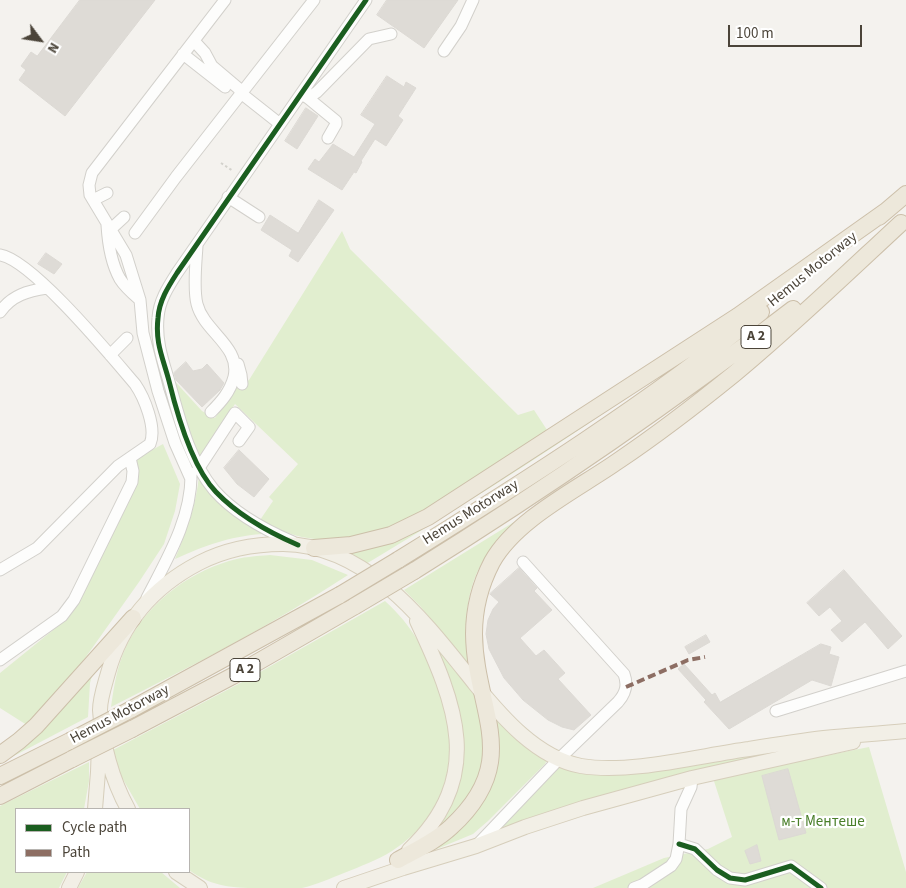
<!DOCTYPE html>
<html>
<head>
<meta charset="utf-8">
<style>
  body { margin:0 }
  #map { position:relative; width:906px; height:888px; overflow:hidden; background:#f4f2ee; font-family:"Source Sans 3",sans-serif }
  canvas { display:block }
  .legend { position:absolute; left:15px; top:808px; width:175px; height:65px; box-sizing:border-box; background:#fff; border:1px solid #b7b4b0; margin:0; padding:6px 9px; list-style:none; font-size:15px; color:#4b4439 }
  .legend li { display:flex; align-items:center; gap:10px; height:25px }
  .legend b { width:25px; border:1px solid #b7b4b0 }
  .north { position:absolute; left:15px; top:15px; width:50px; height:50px; -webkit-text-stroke:4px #fff; paint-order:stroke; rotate:121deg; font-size:14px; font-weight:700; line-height:20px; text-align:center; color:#4b4439 }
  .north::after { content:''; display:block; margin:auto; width:18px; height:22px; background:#4b4439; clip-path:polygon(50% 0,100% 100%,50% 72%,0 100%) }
  .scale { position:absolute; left:728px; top:25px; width:134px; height:22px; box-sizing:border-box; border:2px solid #4b4439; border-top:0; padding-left:6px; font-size:15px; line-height:18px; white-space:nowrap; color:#4b4439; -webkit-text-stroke:4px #fff; paint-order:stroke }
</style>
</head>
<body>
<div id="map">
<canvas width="906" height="888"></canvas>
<ul class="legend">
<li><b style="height:6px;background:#1b5e20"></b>Cycle path</li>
<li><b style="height:6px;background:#8d6e63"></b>Path</li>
</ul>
<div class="north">N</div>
<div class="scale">100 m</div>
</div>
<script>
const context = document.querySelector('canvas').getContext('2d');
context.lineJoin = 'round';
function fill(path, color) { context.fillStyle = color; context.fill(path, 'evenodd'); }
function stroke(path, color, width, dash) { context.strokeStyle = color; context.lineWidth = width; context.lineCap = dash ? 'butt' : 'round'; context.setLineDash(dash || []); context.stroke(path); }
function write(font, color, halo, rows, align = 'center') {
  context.font = font + ' "Source Sans 3",sans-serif'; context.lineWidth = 4.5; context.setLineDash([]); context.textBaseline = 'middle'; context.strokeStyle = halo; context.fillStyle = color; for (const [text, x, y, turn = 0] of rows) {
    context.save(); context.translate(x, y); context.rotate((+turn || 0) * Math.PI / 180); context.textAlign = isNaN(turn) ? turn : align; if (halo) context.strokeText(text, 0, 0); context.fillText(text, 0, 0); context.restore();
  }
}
fill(new Path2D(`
  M342,231L350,249L518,415L534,410L549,433C519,452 489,471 459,490C410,521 363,549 302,537C288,534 273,526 260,520L273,501L269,497L298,464L235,404L200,459L170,376L202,411L215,418L235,388L249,380Z
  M610,405H616C534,461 451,513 366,564L346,551L366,549Z
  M163,444L180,484L175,511L164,544L139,582L61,692L30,727L0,708V673L63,622L130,491L132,461Z
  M199,476L262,534C227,537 207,545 175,559C186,532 196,506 199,476Z
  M514,522C509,537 495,545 485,558C471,578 465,610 466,634C466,645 469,657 471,668L420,606L404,590Z
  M270,555L312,560L348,575C272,625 192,666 111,707C114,686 117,666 126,647C145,606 185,574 229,561C242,557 256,556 270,555Z
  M385,601C413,627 424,648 437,683C461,746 453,812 392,851C378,860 361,866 344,873C331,878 316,885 302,888C290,888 276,888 264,888C234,888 214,888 189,870V809H140L121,776L113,750L246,680Z
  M433,640L475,691L483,713V766L469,797L446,821L428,835L458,778Z
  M95,665L90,683L88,717L8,759Z
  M490,707L547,760L545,764L488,821L473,834L396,866L485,786Z
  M869,747L906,872V888H593L664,858L708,849L732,837L713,778Z
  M800,748L502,830L499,829L559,767Z
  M89,762V781L84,809H16V872H67L59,888H0V806Z
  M87,872H161L180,888H78Z`), '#e1eecf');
const building = new Path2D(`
  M80,0H155L65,116L19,80L26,70L21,66L31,52L37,56Z
  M387,0H458L424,48L377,15Z
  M387,76L404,87L406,82L416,88L398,116L403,120L386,146L375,139L361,161L362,162L356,173L354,172L342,190L308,169L315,159L319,162L333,144L354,157L375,124L361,115Z
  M306,108L318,116L297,149L285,141Z
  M319,200L334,210L298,262L289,256L292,250L261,230L270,215L298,233Z
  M46,253L62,264L54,274L38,264Z
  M186,362L193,371L202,369L207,364L224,383L220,390L202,407L176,380L174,373Z
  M239,450L269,479L254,497L237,484L224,468Z
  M519,568L537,588L534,591L552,610L520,638L536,656L544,650L565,673L558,679L591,715L574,730L562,727L548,720L523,700L504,678L489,649L486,634L488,620L493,609L499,602L490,594Z
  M844,570L902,636L888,649L865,622L842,642L831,630L842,621L834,612L830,607L819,616L807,603Z
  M706,635L710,642L689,654L685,647Z
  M821,644L831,647L829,654L839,657L831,686L812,680L729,729L704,702L706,700L678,669L684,664L712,695L715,693L720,702Z
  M788,769L806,833L779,840L762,776Z
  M757,845L761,861L750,864L745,851Z`);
fill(building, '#dedbd6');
stroke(building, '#dcd9d4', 1);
const minor = new Path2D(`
  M194,41L205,53L212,66L238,88L242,94L280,124
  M444,51L461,26L473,0
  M183,54L225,87
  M301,94L308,98L317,92L369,39L391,34
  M308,98L336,121V124L328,138
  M228,197L259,217
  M93,200L107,193
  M107,225C108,242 111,263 120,279C125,287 132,293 139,299
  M111,229L124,217
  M135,233L176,177L314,0
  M197,246C196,263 193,288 197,304C204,332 241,346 234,377C230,392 221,402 211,412
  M0,255C32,260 111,356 135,384C144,397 157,428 150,444L118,466L37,548L0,570
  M0,312C12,295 28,291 47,288
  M110,355L127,338
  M238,364L241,375L242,384
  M199,468L235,413L249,427L239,441
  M191,479L175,443L158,391L143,333L140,300L126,255L90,195L89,185L92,173L225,0
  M293,542C265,530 235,514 214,490C188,459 179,416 168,378C162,358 156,340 158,318C159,301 168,287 177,273L366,0
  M147,598C167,559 192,518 191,473
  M0,660L62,616L74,600L132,482L133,471L130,458
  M776,711L906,671
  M478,844L559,759L618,702C626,693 628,685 624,674L523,562
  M679,844L695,849L717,870L730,878L745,880L791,866L821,888
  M634,888L642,885L671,866L676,859L679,844L681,809L691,787L692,778`);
const major = new Path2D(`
  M95,809L98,772L99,744
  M128,809C112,780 102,743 100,710C100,698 105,684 108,673C122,622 153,587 199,563C226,549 253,544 283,544C369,545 426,623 475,684C502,717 537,758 581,766C631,774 698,756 749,749C774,745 799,741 824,738C851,735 879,734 906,731
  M409,850C486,777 456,704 417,621
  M176,872L200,888
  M69,888L77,872
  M344,888L403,868L476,846L525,827L583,808L692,778L853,742`);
const highway = new Path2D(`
  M879,217L906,194
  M314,548L351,545L391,535L428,517L738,316L886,211
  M398,560C522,483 647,404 761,312
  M414,571C544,490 671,403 793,309
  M130,710L340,595
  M132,729L244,670L355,606
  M0,755L19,741L36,726L133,618
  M0,776L70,741
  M0,796L72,759
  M398,860C416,850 436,841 451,827C524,760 475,712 474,634C474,609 480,585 492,562C516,519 578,489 618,461C658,434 697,404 734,374C792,326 846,274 901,223`);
stroke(minor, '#d2d0cb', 13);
stroke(major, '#d6cebb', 16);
stroke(highway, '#ccbfa9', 18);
stroke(new Path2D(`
  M221,163L233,171`), '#d3d2cc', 2, [2.5, 2.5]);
stroke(minor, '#fdfdfc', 11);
stroke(major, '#f2efe6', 14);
stroke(highway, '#ede8db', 16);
const highwayBridge = new Path2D(`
  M340,595L398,560
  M355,606L414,571
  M70,741L130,710
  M72,759L132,729`);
stroke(highwayBridge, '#ccbfa9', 18, []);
stroke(highwayBridge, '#ede8db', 16);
stroke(new Path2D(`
  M626,687L688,660L705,657`), '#8d6e63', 4, [8, 4]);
stroke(new Path2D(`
  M298,545C268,532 239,516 216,492C192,467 177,414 169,381C163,358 155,343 158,318C159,301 168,287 177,273L366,0
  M679,844L695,849L717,870L730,878L745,880L791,866L821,888`), '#1b5e20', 5);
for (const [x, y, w] of [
  [756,337,30],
  [245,670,30]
]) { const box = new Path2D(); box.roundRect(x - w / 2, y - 11.5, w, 23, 4); context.fillStyle = '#fff'; context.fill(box); stroke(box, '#4b4439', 1); }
write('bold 14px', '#4b4439', null, [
  ["A 2",756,337],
  ["A 2",245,670]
]);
write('15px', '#4b4439', '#fff', [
  ["Hemus Motorway",813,270,-39],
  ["Hemus Motorway",471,513,-32],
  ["Hemus Motorway",120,715,-28]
]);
write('15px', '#4a7f2a', '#fff', [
  ["м-т Ментeше",823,823]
]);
</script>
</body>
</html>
